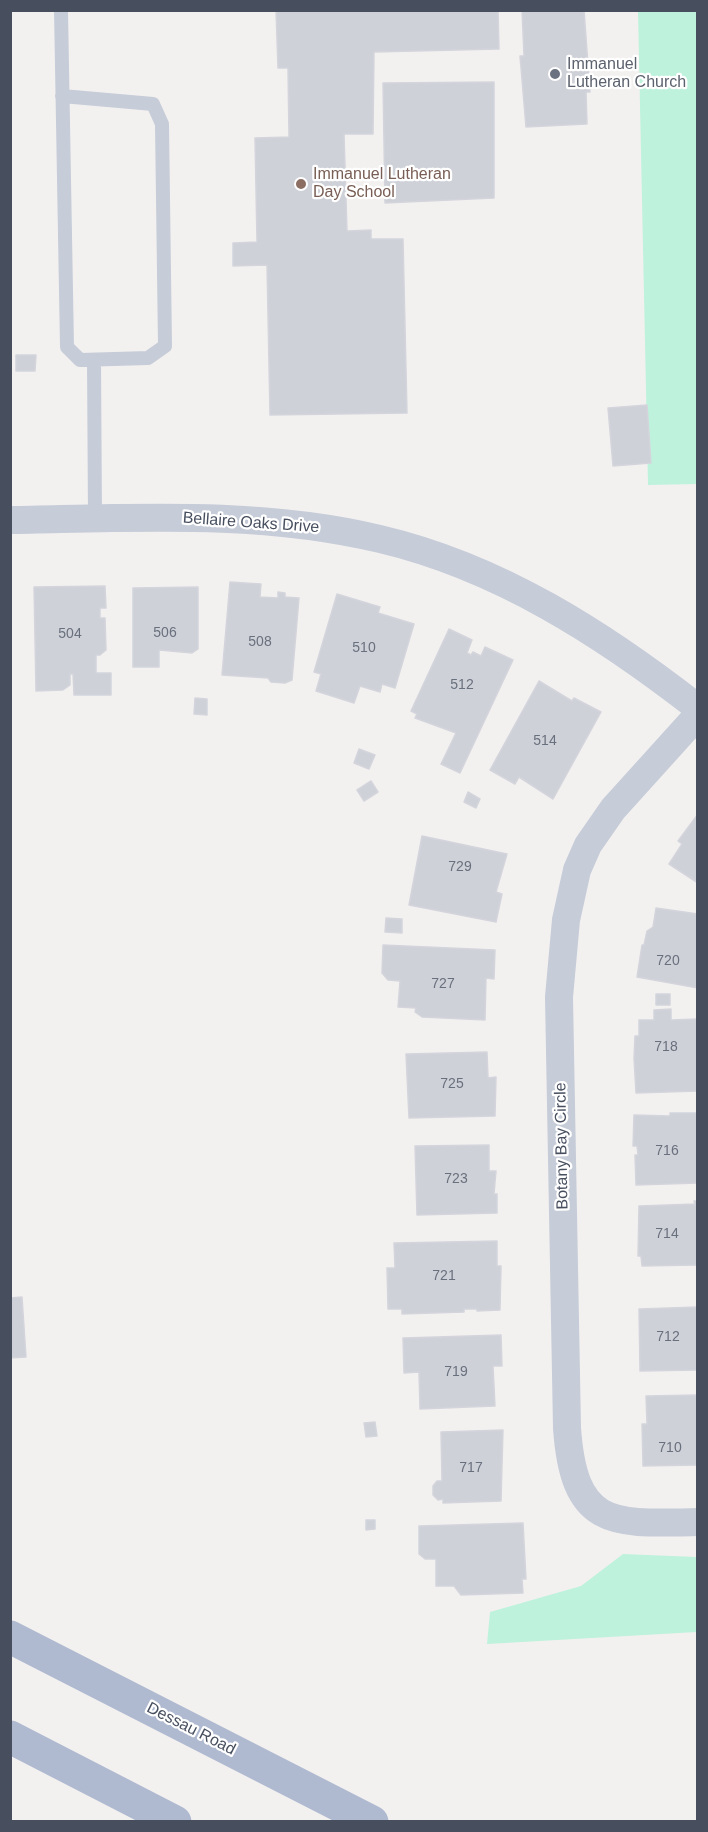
<!DOCTYPE html>
<html>
<head>
<meta charset="utf-8">
<style>
  body { margin:0 }
  #map { position:relative; width:708px; height:1832px; overflow:hidden; background:#f3f1f0; font-family:Arial,sans-serif }
  canvas { display:block }
  .frame { position:absolute; inset:0; border:12px solid #474f5f; pointer-events:none }
</style>
</head>
<body>
<div id="map">
<canvas width="708" height="1832"></canvas>
<div class="frame"></div>
</div>
<script>
const context = document.querySelector('canvas').getContext('2d');
context.lineJoin = 'round';
function fill(path, color) { context.fillStyle = color; context.fill(path, 'evenodd'); }
function stroke(path, color, width, dash) { context.strokeStyle = color; context.lineWidth = width; context.lineCap = dash ? 'butt' : 'round'; context.setLineDash(dash || []); context.stroke(path); }
function write(font, color, halo, rows, align = 'center') {
  context.font = font + ' Arial,sans-serif'; context.lineWidth = 4.5; context.setLineDash([]); context.textBaseline = 'middle'; context.strokeStyle = halo; context.fillStyle = color; for (const [text, x, y, turn = 0] of rows) {
    context.save(); context.translate(x, y); context.rotate((+turn || 0) * Math.PI / 180); context.textAlign = isNaN(turn) ? turn : align; if (halo) context.strokeText(text, 0, 0); context.fillText(text, 0, 0); context.restore();
  }
}
fill(new Path2D(`
  M638,11H697V484L648,485Z
  M623,1554L697,1557V1632L487,1644L490,1612L581,1586Z`), '#bef2dd');
const building = new Path2D(`
  M276,10H498L499,49L374,52L373,134H344L347,231L371,230V239H403L407,413L270,415L267,265L233,266V243L257,242L255,138L289,137L288,68H278Z
  M522,10H584L590,92H586L587,124L526,127L520,56H524Z
  M494,82V198L385,203L383,83Z
  M16,355H36L35,371H16Z
  M647,405L651,463L613,466L608,408Z
  M230,582L261,584L260,597L278,598V592L285,593V597L299,598L292,680L285,683L271,682L268,678L222,675Z
  M105,586L106,608H100V618H105L106,650L100,655H96V673H111V695H74L73,674H70V685L63,690L36,691L34,587Z
  M198,587V649L192,653L159,650V667H133V588Z
  M337,594L380,607L378,613L414,624L395,688L382,684L380,692L360,686L354,703L316,691L321,674L314,672Z
  M449,629L472,640L467,653L471,655L473,652L481,656L485,647L513,660L460,773L441,764L456,733L415,718L417,714L411,711Z
  M539,681L572,701L574,698L601,712L553,799L519,777L515,784L490,770Z
  M195,698L207,699V715L194,714Z
  M359,749L375,755L369,769L354,763Z
  M371,781L378,792L364,801L357,790Z
  M468,792L480,799L476,808L464,802Z
  M698,814V883L669,864L682,844L678,841Z
  M422,836L507,854L496,892L502,894L496,922L409,905Z
  M656,908L698,914V988L637,977L642,945H644L647,931L653,927Z
  M386,918L402,919V933L385,932Z
  M383,945L495,950L494,979L486,978L485,1020L422,1017L415,1012L416,1008L398,1007L400,981L388,980L382,973Z
  M656,994H670V1005H656Z
  M671,1009V1020L698,1019V1091L636,1093L634,1058L635,1036H639V1020H654V1010Z
  M487,1052L488,1078L496,1077L495,1116L409,1118L406,1054Z
  M670,1113H698V1183L636,1185L635,1155H638L637,1146H633L634,1115L670,1116Z
  M489,1145V1171H496L494,1194H497V1213L417,1215L415,1146Z
  M694,1201H698V1265L642,1266L641,1256H638L639,1206L695,1204Z
  M497,1241V1266H501L500,1310L477,1311V1309H464V1312L402,1314V1309H388L387,1268H395L394,1243Z
  M22,1297L26,1357L10,1358V1298Z
  M698,1307V1370L640,1371L639,1309Z
  M501,1335L502,1366H493L495,1406L420,1409L419,1372L404,1373L403,1338Z
  M698,1395V1465L643,1466L642,1424H647L646,1396Z
  M375,1422L377,1436L366,1437L364,1423Z
  M503,1430L501,1501L443,1503V1499L438,1500L433,1495V1486L437,1481H442L441,1432Z
  M366,1520H375V1529L366,1530Z
  M523,1523L526,1579H522L523,1593L461,1595L454,1586H436V1559H425L419,1554V1526Z`);
fill(building, '#cfd1d8');
stroke(building, '#d4d5dc', 1.5);
stroke(new Path2D(`
  M61,10L67,347L80,360L148,358L165,346L162,124L153,104L62,96
  M94,360L95,518`), '#c6ccd8', 14);
stroke(new Path2D(`
  M10,520C133,518 260,510 380,539C499,567 603,634 698,708
  M698,715L613,809L588,845L577,870L566,920L559,997L567,1428C574,1528 612,1524 698,1522`), '#c6ccd8', 28);
stroke(new Path2D(`
  M10,1637L372,1822
  M10,1737L175,1822`), '#afb9d0', 33);
for (const [x, y, r, color] of [
  [555,74,6,"#6b7280"],
  [301,184,6,"#8d6e63"]
]) { const dot = new Path2D(); dot.arc(x, y, r, 0, 2 * Math.PI); context.fillStyle = color; context.fill(dot); stroke(dot, '#fff', 2); }
write('14px', '#69707d', null, [
  ["506",165,633],
  ["504",70,634],
  ["508",260,642],
  ["510",364,648],
  ["512",462,685],
  ["514",545,741],
  ["729",460,867],
  ["720",668,961],
  ["727",443,984],
  ["718",666,1047],
  ["725",452,1084],
  ["716",667,1151],
  ["723",456,1179],
  ["714",667,1234],
  ["721",444,1276],
  ["712",668,1337],
  ["719",456,1372],
  ["710",670,1448],
  ["717",471,1468]
]);
write('16px', '#5b616d', '#fff', [
  ["Immanuel",567,65],
  ["Lutheran Church",567,83]
], 'left');
write('16px', '#785e54', '#fff', [
  ["Immanuel Lutheran",313,175],
  ["Day School",313,193]
], 'left');
write('16px', '#474f5f', '#fff', [
  ["Bellaire Oaks Drive",251,523,4],
  ["Botany Bay Circle",562,1146,-91],
  ["Dessau Road",191,1729,27]
]);
</script>
</body>
</html>
